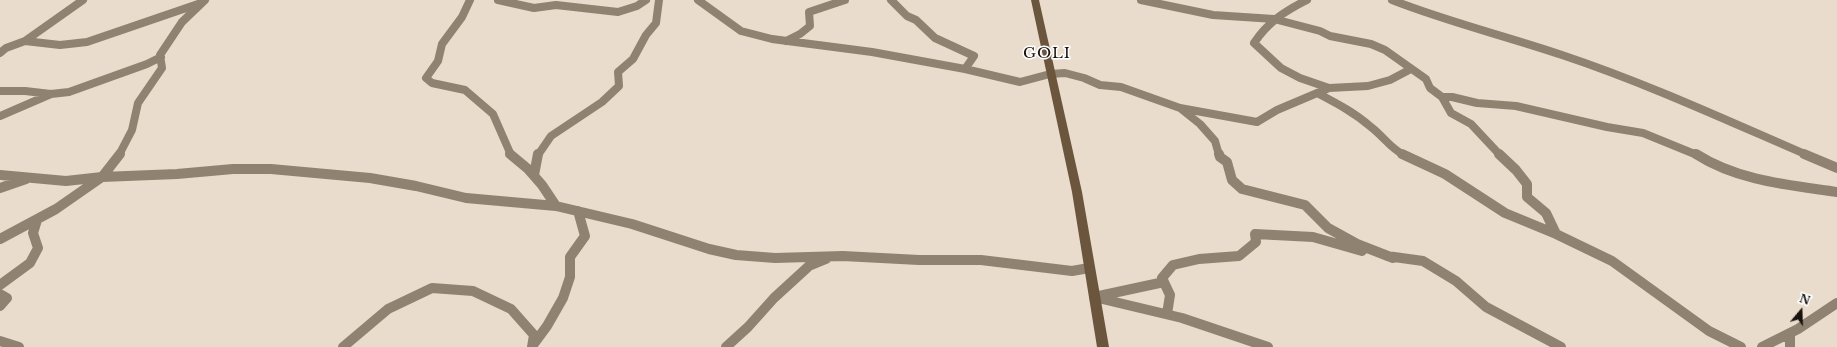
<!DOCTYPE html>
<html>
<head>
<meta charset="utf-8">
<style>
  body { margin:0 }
  #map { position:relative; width:1837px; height:347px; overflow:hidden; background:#e9dccc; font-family:"Libre Baskerville",serif }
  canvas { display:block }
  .north { position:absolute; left:1781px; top:291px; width:40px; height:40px; -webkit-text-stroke:3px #fff; paint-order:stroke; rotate:19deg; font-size:11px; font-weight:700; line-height:16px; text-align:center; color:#17120d }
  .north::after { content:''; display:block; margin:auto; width:14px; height:18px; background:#17120d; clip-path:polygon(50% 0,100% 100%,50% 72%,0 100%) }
</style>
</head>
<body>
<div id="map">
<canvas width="1837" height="347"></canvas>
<div class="north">N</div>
</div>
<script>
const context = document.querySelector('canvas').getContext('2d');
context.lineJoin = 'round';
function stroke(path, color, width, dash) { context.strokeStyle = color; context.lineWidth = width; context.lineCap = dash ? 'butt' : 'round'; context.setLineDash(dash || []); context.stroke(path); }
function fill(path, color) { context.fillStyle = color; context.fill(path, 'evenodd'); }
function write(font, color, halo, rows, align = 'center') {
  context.font = font + ' "Libre Baskerville",serif'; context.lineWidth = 3; context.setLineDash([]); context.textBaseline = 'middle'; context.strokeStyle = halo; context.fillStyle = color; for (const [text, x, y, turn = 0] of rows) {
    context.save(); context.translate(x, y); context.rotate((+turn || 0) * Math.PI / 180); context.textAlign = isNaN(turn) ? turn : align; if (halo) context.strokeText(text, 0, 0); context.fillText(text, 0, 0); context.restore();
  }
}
stroke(new Path2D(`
  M83,0L25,41L60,45L87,42L201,3
  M470,0L462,17L442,44L438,61L426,78L432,83L465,90L493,114L511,155
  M498,0L534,8L556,5L618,12L637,6L646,0
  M698,0L741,31L772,39L872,52L965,69L1020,82L1050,74L1065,73L1084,78L1100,85L1121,87L1180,108L1200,124L1215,141L1219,155
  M891,0L907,16L916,20L935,38L974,56L965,69
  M1141,0L1213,15L1274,19L1320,31L1330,36L1371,44L1385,50L1426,79L1430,88L1442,97H1452L1477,103L1516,106L1607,127L1643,133L1697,155
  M1307,0C1285,11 1268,22 1254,43L1281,68L1300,78L1329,88
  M1392,0C1448,22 1506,36 1562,55C1646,83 1726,120 1807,155
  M786,41L800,34L810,26L809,12L845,0
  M0,53L6,48L25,41
  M0,91H25L51,94L69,92L147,64L161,57
  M1319,94C1338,104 1355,113 1371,127C1383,136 1391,149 1404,155
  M1442,97L1451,113L1471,124L1500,155
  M1180,108L1257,122L1277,110L1329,88L1368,86L1390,80L1411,69
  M0,116L51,94
  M119,155L132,130L138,103L162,68L160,55L182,22L205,0
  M538,155L551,136L602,102L619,86L618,72L633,59L646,35L656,23L659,0`), '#908271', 8);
stroke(new Path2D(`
  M510,154L528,169L542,185L556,206L632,224L709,249L736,255L775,258L843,256L919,260H981L1072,271L1089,268
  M1219,154L1220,157L1227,162L1232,180L1242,189L1305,205L1328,228L1357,244L1393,258
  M1402,154L1445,174L1505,213L1556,234
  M1499,154L1516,170L1527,184V197L1546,213L1556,234L1612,261L1709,331L1741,347
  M1696,154C1738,181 1789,185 1837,192
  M1804,154L1837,168
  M0,175L66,181L102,177L177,174L233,169H271L370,178L416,186L466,198L556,206
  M534,175L538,154
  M0,188L26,179
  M0,239L56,209L102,177L120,154
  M1387,256L1423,261L1456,281L1486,307L1561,347
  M0,285L30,263L38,248L33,233L37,220
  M0,294L7,298L0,306
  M1099,296L1164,282
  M1094,297L1182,318L1268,347
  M1167,314L1170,295L1162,278L1173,265L1199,259L1239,256L1256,242L1255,234L1313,237L1362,251
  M1790,334V347
  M0,341L19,347
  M533,345L547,326L563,298L570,277V257L585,236L578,211
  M343,347L388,309L432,288L473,291L511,309L534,335L532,347
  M726,347L748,327L774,298L809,266L826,259
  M1762,347L1798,329L1837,303`), '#908271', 10);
fill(new Path2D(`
  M1031,0H1039L1082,192L1109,347H1097L1072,192Z`), '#6b563d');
context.letterSpacing = '1px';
write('15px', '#17120d', '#fff', [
  ["GOLI",1047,54]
]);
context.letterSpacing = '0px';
</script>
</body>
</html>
